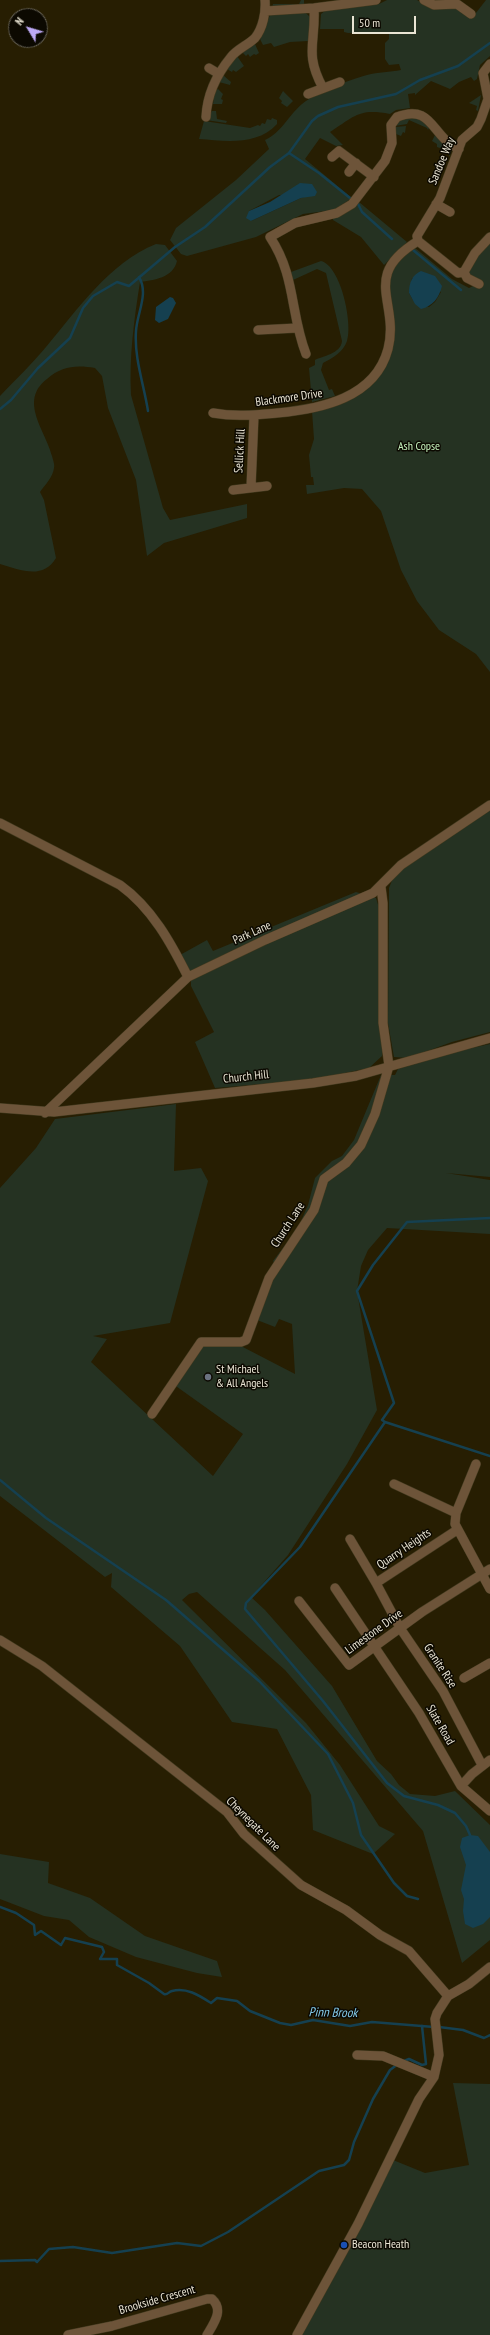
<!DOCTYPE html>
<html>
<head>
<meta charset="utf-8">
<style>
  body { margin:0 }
  #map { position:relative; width:490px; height:2335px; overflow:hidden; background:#271e02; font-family:"PT Sans Narrow",sans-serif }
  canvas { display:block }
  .north { position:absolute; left:8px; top:8px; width:40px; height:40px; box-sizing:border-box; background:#0c0901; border:1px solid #656155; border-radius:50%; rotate:308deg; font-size:11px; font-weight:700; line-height:16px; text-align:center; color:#eae5d4 }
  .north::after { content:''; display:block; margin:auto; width:14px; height:18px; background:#bda9f5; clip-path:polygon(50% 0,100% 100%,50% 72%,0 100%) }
  .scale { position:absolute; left:352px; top:16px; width:64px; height:18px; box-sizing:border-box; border:2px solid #eae5d4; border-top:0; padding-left:5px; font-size:12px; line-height:14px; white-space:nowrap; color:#eae5d4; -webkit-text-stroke:3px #0c0901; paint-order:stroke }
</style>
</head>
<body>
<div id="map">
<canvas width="490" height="2335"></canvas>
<div class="north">N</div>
<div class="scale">50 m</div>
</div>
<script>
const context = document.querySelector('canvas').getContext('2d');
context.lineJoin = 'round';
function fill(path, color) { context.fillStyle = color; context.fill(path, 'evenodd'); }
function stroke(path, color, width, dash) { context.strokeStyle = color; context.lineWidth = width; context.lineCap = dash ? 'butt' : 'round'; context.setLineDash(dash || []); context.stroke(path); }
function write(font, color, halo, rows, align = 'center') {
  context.font = font + ' "PT Sans Narrow",sans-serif'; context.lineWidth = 3; context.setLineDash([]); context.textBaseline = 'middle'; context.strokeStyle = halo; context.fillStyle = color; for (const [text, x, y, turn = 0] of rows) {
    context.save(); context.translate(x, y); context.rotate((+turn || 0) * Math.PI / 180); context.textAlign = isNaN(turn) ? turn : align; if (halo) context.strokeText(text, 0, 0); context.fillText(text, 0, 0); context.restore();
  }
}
fill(new Path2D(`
  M301,0H304V4L272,7L273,4H299Z
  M387,0H417L428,6L454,7L472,18L486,0H490V56L480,65L477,79L474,81L471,77L459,82L450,89L431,81L415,95V93L408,94L410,108L396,110L390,114C359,108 355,116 330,132L343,145L336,146L320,138L305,159L352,198L334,210L303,214L256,237L187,256L181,254L170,240L176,228L236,180L269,149L265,140C282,132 288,116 302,104C317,92 349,80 367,75C378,72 390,72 401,70L399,64L389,65L385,59V43L389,39V32L348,33L344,32V29H320L321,14L326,10L379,4ZM315,194L301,198L251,221L249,211L279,195Z
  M305,12L311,18L308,41L290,42L274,47L271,43L263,45L260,39L270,15Z
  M255,44L259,53L256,55L254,54L250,57L248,54L246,56L242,52Z
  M237,56L244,66L236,72L233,70L232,72L227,69Z
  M223,75L231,82L230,85L219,82Z
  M218,89L223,94L221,99L223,100L222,104H213L215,91Z
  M283,91L293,101L287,107L281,103L282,101L279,98Z
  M481,95L478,111L476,110L477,106L469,103Z
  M212,111H216L217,119L227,121L226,123L206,120Z
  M418,117L429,128L428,130L427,128L409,120L407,124L395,126L398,120Z
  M272,118L277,120V124C257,146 225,141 199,139L204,121L250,128L258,125L260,126L262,123L265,124L267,119L271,120Z
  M406,126L405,133L403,132L401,136L396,134L395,127Z
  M435,135L446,146L452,149L449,157V151L437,147V144L432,141Z
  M359,202L407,242L384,265L361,237L333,220V218Z
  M490,240V672L476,654L439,630L417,601L401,570L381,511L362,489L344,488L307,494L306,485H314L313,477H311L309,455L314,439L312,411L335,406L387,361L388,285L390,271L414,247L452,279L469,288L481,282L470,275L469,272L479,251ZM412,278L441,292L435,302L429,307L413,300L409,293Z
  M156,244L165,245L177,261C173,278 154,280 140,282C134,320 129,357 131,395L163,508L170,520L247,504V518L164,543L147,556L136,480L108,408L102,376L95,368C76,365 62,366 47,379C18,401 46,431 52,456C53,460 55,465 54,468C53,477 45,485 40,492L44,500L56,558C43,580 20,570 0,564V396C15,380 32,364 46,347C78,309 109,263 156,244Z
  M321,261C341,266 353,324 347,341C343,352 333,358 323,363L321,370L329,390L332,389L335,396L312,402L309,368L315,365V360C322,356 341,354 342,341L326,273L317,269L293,280L291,272Z
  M490,809V1032L452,1042L408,1058L394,1057L388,1023L389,888L393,878L404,868Z
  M356,892L376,898L381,914L382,1056L369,1068L311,1080L215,1088L195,1042L214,1032L191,986V979L180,955L207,940L213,951Z
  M490,1044V1177L446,1173L490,1180V1234L387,1228L368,1250L361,1266L357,1291L377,1410L347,1464L288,1555L251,1597L265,1610L332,1686L377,1761L391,1774L399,1785L410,1794L435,1796L455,1791L490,1825V1940L462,1963L423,1831L285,1670L197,1592L189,1594L182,1600L306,1723L340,1765L379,1826L395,1834L373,1854L313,1830L311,1795L277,1729L232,1722L180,1646L111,1587L112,1573L105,1577L0,1496V1188L36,1148L55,1119L176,1104L174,1171L201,1168L208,1181L170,1323L93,1336L107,1339L91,1362L213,1476L243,1434L173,1384L201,1342L239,1345L295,1374L292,1324L279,1319L275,1327L257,1320L278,1268L273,1261L298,1228L308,1205L315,1178L332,1161L342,1156L354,1140L381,1075H395L398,1069L458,1051Z
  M0,1854L49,1862L48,1883L90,1898L145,1936L217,1961L222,1977L197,1973L136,1957L89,1937L69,1920L44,1916L0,1899Z
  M453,2083L490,2084V2335H302L359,2231L393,2160L425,2173L469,2165Z`), '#253222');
fill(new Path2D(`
  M300,183L312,184L317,192L315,196L301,198L251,221L246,218L249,211L270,202Z
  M421,271L435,276L442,286C439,298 433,306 421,309L415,304L409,293C409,283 412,275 421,271Z
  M170,297L173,298L176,303L168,319L159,323L155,320L156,307Z
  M470,1835L478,1836L490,1852V1917L483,1924L473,1928L465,1924L463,1911L464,1899L461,1890L466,1865L460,1847L462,1838Z`), '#154050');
stroke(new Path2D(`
  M289,153L319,173L350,198
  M358,204L362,212L392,239
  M413,250L461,290
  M139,277C149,294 137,313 136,331C134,358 144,385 148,411
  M0,409L11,400L38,368L70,338L83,308L93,296L117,282L129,286L175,247L205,227L270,167L289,153L312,121L318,116L338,107L396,94L420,80L458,66L490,43
  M385,1422L490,1456
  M0,1480L46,1518L166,1600L259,1681L328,1754L353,1803L361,1835L394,1883L407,1896L418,1899
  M470,1835L466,1826L455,1813L438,1805L404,1796L387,1783L323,1701L245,1609L246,1603L300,1547L385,1422L382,1420L394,1403L357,1291L373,1265L407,1222L490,1218
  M0,1907L16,1913L34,1925L35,1935L41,1931L61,1945L65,1938L102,1947L104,1952L100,1959H117V1965L149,1983L164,1994C168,1995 168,1992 172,1991C187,1987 200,1996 211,2003L217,1998L237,2001L250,2011L280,2023L291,2025L313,2020L350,2026L372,2022L434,2027
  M439,2027L463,2030L484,2038L490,2035
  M404,2061L409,2059L422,2065L426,2064L422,2026
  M0,2261L35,2260L37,2262L49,2249L73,2247L112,2253L177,2243L201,2246L228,2232L319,2171L344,2165L349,2160L354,2142L373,2099L390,2070L398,2064`), '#154050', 2.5);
const minor = new Path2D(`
  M424,0L434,5L457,4L471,14
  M314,8C316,43 304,53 323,88
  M266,11L314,8L376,0
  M209,68L219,74
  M308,94L340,82
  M206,117C207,95 217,74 231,57C237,49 248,45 255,38C263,28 266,12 265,0
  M332,157L339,151L374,177
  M349,172L356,163
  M436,204L450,212
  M464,272L458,273L418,241L417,236L440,198L462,140L477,127L481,119L488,99L483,73L490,64
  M464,272L475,253L490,237
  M464,272L467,278L479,284
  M258,330L297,328
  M306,354C290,313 296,276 270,237L295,223L337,213L352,204L385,161L392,143L391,125L397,117C433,103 431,137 459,149
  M213,413C235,417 255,415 277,413C321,409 375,398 388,349C400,302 360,276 418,241
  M251,487L254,416
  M233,490L267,486
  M0,823L120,885C152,908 171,943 188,977
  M0,1108L54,1112L313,1083L356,1076L490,1038
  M45,1113L188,977L265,940L373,893L401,865L490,805
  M152,1414L201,1342H241L246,1340L269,1278L314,1210L324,1179L346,1163L361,1145L375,1114L389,1066L383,1023V903L381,887
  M476,1464L456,1513L455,1524L490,1589
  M394,1484L456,1513
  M350,1539L376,1583L457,1530
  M376,1583L400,1628L443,1691L482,1765
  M335,1588L419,1713L461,1786L490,1811
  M299,1601L349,1665L422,1612L490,1569
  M0,1640L42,1666L227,1812L244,1834L301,1885L346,1910L380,1935L409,1951L448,1996
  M464,1678L490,1663
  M461,1786L472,1774L490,1760
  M357,2055L383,2056L434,2077
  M68,2335L112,2326L207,2299H212C224,2310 214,2323 207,2335
  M297,2335L358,2224L419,2099L434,2077L439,2055L435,2019L437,2013L448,1996L469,1984L490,1967`);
stroke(minor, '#423a1f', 10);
stroke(minor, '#6d5439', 9);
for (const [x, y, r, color] of [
  [208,1377,4,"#6b7280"],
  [344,2245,4,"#1a4fb4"]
]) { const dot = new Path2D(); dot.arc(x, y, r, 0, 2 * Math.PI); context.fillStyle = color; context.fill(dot); stroke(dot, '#0c0901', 1.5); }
write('12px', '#eae5d4', '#0c0901', [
  ["Sandoe Way",442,161,-67],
  ["Blackmore Drive",289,398,-8],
  ["Sellick Hill",240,451,-87],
  ["Park Lane",252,933,-24],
  ["Church Hill",246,1077,-6],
  ["Church Lane",288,1225,-57],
  ["Quarry Heights",404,1549,-34],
  ["Limestone Drive",374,1632,-36],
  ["Granite Rise",440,1666,57],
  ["Slate Road",440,1725,60],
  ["Cheynegate Lane",253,1824,45],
  ["Brookside Crescent",157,2300,-16]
]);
write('12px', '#c4f0bb', '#0c0901', [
  ["Ash Copse",419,447]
]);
write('12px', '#eae5d4', '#0c0901', [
  ["St Michael",216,1370],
  ["& All Angels",216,1384],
  ["Beacon Heath",352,2245]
], 'left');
write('italic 13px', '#84cbeb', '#0c0901', [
  ["Pinn Brook",333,2013,1]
]);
</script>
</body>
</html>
